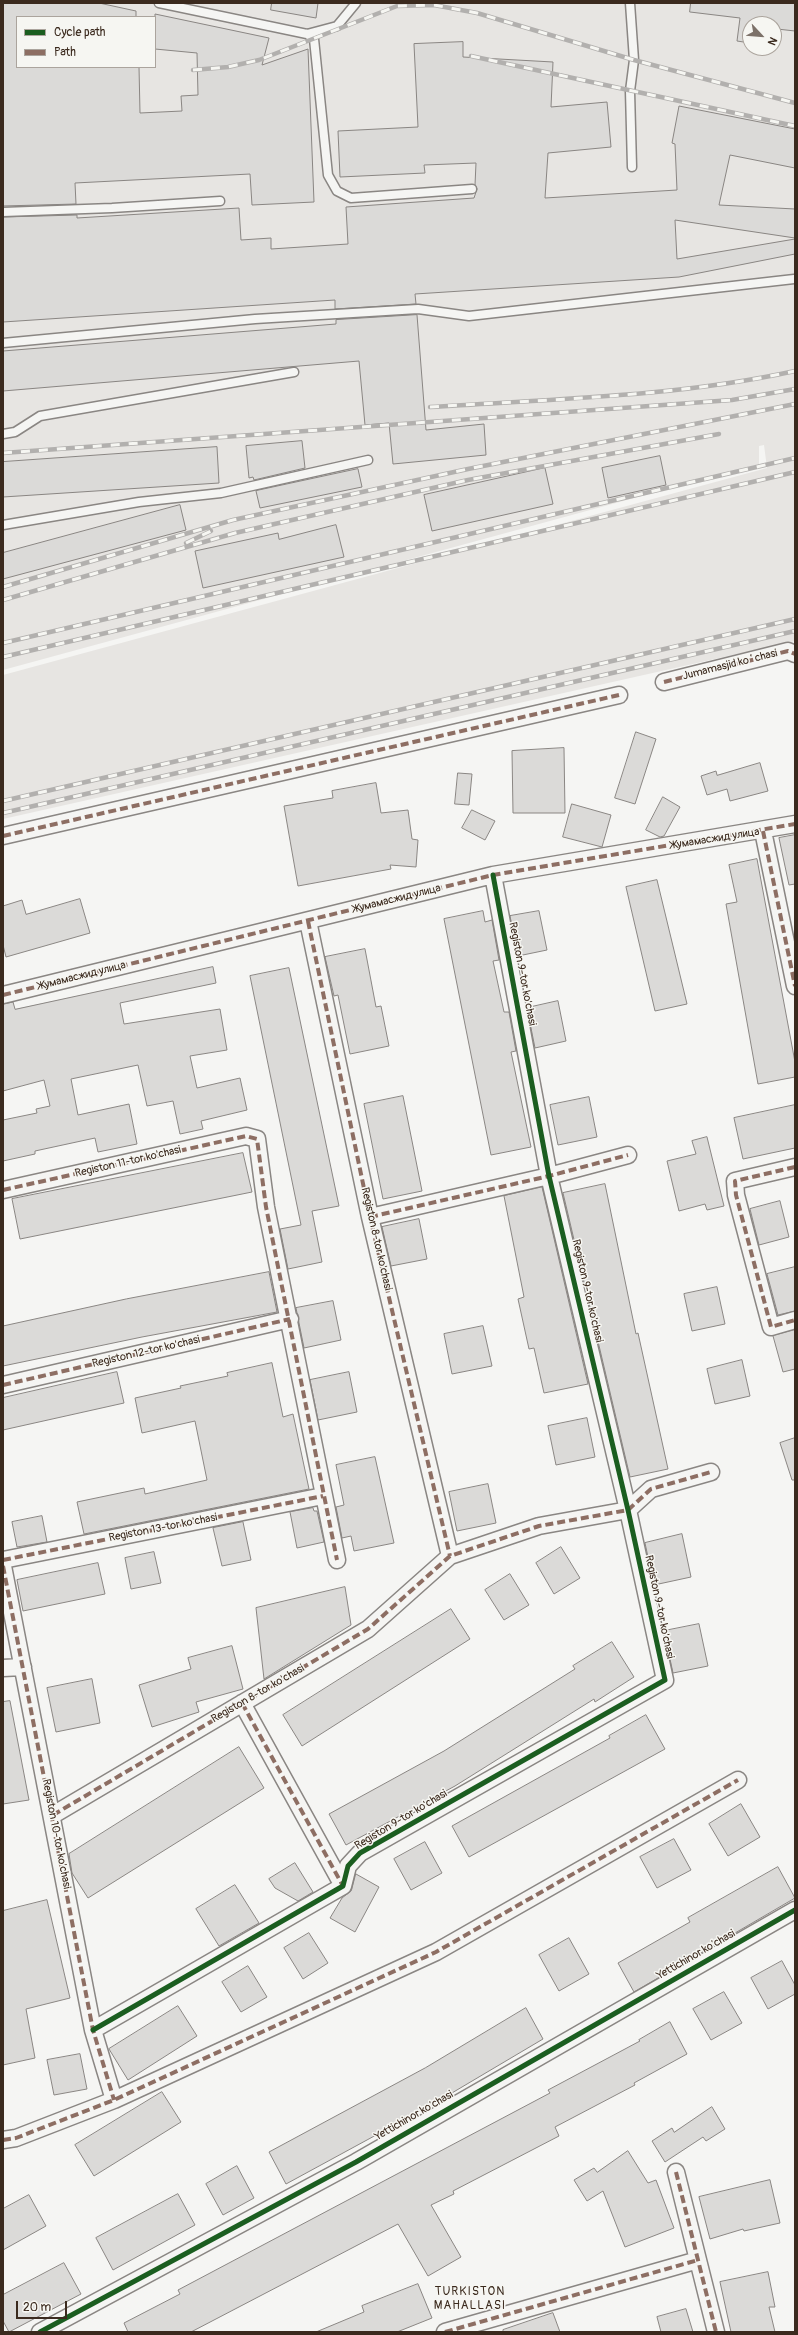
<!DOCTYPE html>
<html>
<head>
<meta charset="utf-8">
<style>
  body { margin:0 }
  #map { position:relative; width:798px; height:2335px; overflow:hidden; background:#f5f5f3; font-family:Pangolin,sans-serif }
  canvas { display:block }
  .frame { position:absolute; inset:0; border:4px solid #3b2a1e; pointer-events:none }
  .legend { position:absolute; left:16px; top:16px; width:140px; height:52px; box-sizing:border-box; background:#f6f6f2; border:1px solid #aba49d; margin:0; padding:5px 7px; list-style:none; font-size:12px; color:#3b2a1e }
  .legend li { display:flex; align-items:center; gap:8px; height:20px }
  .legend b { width:20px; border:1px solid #aba49d }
  .north { position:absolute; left:742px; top:16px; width:40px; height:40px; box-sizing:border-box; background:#f6f6f2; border:1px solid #aba49d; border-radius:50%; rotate:116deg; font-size:11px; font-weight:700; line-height:16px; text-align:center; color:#3b2a1e }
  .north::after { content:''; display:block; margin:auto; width:14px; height:18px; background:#7c7169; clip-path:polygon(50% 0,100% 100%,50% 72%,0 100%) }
  .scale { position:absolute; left:16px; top:2301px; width:51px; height:18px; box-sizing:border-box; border:2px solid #3b2a1e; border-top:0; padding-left:5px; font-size:12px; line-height:14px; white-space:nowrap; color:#3b2a1e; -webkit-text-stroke:3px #f6f6f2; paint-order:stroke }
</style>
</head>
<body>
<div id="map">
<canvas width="798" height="2335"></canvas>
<div class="frame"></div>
<ul class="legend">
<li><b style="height:5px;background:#1b5e20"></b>Cycle path</li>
<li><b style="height:5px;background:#8d6e63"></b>Path</li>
</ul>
<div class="north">N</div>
<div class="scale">20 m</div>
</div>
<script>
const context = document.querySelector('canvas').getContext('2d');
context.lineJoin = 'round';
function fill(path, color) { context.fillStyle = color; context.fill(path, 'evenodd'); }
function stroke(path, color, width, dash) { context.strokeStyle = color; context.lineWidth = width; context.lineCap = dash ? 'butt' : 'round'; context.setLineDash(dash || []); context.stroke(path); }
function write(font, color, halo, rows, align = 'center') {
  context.font = font + ' Pangolin,sans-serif'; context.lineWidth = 3; context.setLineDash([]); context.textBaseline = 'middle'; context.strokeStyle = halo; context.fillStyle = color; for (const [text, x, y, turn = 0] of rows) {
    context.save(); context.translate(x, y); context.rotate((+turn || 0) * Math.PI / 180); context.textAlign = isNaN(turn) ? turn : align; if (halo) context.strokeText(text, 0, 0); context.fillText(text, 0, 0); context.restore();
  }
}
fill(new Path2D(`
  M3,3H795V641L3,819V675L767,468L764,445L759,446V464L3,670ZM17,17H155V67H17ZM750,24H774V48H750Z`), '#e7e5e2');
const building = new Path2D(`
  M3,3H99L136,11V17H17V67H139L140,113L182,111L181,96L198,95L197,53L155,49V14L269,38L262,65L308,49L314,202L252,205L250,174L75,183L76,204L3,206Z
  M272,3H318L316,18L271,10Z
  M691,3H795V31L777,29L774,46V24H750V43L737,41L740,18L690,12Z
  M463,42V57L553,62L551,107L607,102L611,147L548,153L545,198L677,190L675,144L672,143L679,106L795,129V168L730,155L719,205L795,209V238L675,220L677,259L795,239V254L679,277L415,294L416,304L335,309V300L3,322V217L77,215V218L239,208L241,240L271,238V249L348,244L346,207L474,198L477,189L475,185L476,163L424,165L425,173L340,177L338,131L418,127L414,44Z
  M417,315L426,430L484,424L486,455L393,464L389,423L365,425L359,361L3,391V351L336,324V320Z
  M302,441L305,468L254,480L253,477L249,478L246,446Z
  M217,447L219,483L3,497V462Z
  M660,456L666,485L608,498L602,468Z
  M545,468L553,504L432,531L424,495Z
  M358,469L362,487L260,508L256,491Z
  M180,505L186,530L3,579V553Z
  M336,525L344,557L203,588L195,551L278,533L279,539Z
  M636,732L656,739L635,804L615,798Z
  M564,748L565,813H513L512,751Z
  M760,763L768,791L730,801L727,789L707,795L701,776L716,771L717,775Z
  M458,773L472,774L469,805L455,804Z
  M376,783L381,813L408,810L412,839L418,840L416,867L390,865L391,869L298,886L284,806L333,798L332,791Z
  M663,797L680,807L664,836L660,837L646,830Z
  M572,804L611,815L602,847L563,837Z
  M472,810L495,821L485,840L462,828Z
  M795,835V884L789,885L779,838Z
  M757,859L795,1062V1077L758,1084L726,904L737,902L729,865Z
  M657,880L687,1004L655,1011L626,887Z
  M80,899L90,933L6,957L3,945V906L22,900L26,914Z
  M483,911L485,922L492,920L499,960L493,961L504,1012H509L516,1051L511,1052L531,1147L491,1155L444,919Z
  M539,911L547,950L518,956L510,916Z
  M365,949L376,1007L381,1006L389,1046L350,1054L338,995L334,996L325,957Z
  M213,967L216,983L120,1003L124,1024L220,1009L227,1050L190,1056L197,1088L240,1078L247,1110L201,1121L203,1129L180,1134L173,1101L147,1106L138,1065L71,1079L78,1115L129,1104L137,1144L98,1152L95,1138L35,1151V1154L3,1161V1120L37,1113L36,1109L50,1106L44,1080L3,1091V1004L13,1002L15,1009Z
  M289,968L339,1206L312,1211L322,1262L288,1269L280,1229L301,1225L250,976Z
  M558,1001L566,1041L535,1048L527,1008Z
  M403,1096L422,1191L383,1199L364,1104Z
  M589,1097L597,1137L558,1145L550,1105Z
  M795,1105V1148L743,1159L734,1118Z
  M707,1137L724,1206L707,1210L705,1204L679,1211L667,1161L696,1154L692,1141Z
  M243,1153L252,1192L20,1239L12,1199Z
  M605,1184L636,1334L638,1333L668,1469L630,1477L563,1193Z
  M542,1187L588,1384L544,1393L534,1348L529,1349L518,1299L524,1297L504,1196Z
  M780,1201L789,1237L759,1245L750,1209Z
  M419,1219L427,1259L391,1266L382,1227Z
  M795,1267V1311L778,1315L767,1274Z
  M269,1272L277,1312L142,1337L3,1366V1326L126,1299Z
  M717,1287L725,1324L692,1331L684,1294Z
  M333,1301L341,1340L304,1348L296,1308Z
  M483,1326L492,1366L452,1374L444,1334Z
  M795,1330V1369L783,1372L773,1336Z
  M742,1360L750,1396L715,1404L707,1369Z
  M272,1363L283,1417L293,1414L309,1489L84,1534L77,1502L144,1488L145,1494L207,1480L195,1421L142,1433L135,1398L181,1388L180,1386L228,1376L227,1373Z
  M117,1372L124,1403L3,1430V1398Z
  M349,1372L357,1412L318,1420L310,1380Z
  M587,1418L595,1457L556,1465L548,1426Z
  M795,1438V1480H792L780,1443Z
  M375,1457L394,1543L354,1551L351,1536L342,1538L336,1507L344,1505L336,1465Z
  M488,1484L496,1523L457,1531L449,1492Z
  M313,1508L314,1511H317L324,1542L297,1548L290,1512Z
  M42,1516L47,1542L17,1547L12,1522Z
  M243,1522L251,1560L222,1566L213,1528Z
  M682,1534L691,1577L654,1585L645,1543Z
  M561,1547L580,1578L554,1594L536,1563Z
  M154,1552L161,1583L131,1589L125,1558Z
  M98,1563L105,1594L23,1611L17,1580Z
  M510,1574L529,1605L504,1620L485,1590Z
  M345,1587L351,1625L264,1679L256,1608Z
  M451,1609L470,1639L302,1746L283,1715Z
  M699,1624L708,1666L673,1673L664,1631Z
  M612,1642L634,1677L595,1702L594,1699L455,1786L346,1845L329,1814L444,1751L575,1669L573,1666Z
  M232,1646L243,1689L196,1702L199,1712L152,1727L139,1685L191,1669L188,1658Z
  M92,1679L100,1723L56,1732L47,1688Z
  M10,1701L29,1800L3,1804V1702Z
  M646,1715L665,1749L469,1857L452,1826L610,1738L609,1736Z
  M239,1747L264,1788L88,1898L72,1873L69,1854Z
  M741,1804L760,1837L728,1856L709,1824Z
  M674,1839L691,1870L657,1888L640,1857Z
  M425,1842L442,1873L411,1890L394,1859Z
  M295,1863L313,1892L298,1901L275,1888L269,1879Z
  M778,1867L795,1898L634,1992L618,1963L690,1922L688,1918Z
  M356,1874L379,1887L355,1932L330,1918L342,1898L351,1891Z
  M235,1885L259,1923L219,1946L196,1909Z
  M47,1900L70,1998L26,2009L35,2058L3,2065V1911Z
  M309,1933L328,1963L303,1979L284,1948Z
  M569,1938L589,1974L559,1991L539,1955Z
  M782,1961L795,1985V1994L768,2009L751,1978Z
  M248,1966L267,1997L241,2012L222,1982Z
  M724,1992L742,2023L711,2040L693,2009Z
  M178,2006L197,2036L128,2080L109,2049Z
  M526,2008L543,2039L435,2103L286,2184L269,2152L425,2068Z
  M670,2022L687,2054L634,2083L635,2085L555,2127L559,2136L453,2191L454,2194L431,2205L461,2257L428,2276L398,2224L191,2332H128L124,2323L180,2294L178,2290L550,2093L548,2090L640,2041L639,2040Z
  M80,2054L87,2089L54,2095L47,2060Z
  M162,2092L181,2122L94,2176L75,2145Z
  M712,2107L725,2129L706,2141L703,2137L665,2162L652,2141L672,2128L674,2132Z
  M628,2151L648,2183L656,2180L674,2228L625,2247L603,2191L587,2201L574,2180L594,2168L597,2172Z
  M237,2166L254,2198L223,2215L206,2184Z
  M770,2180L780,2223L744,2231L743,2229L710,2239L699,2197Z
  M178,2194L195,2225L113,2270L96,2238Z
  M29,2195L46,2226L3,2250V2209Z
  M64,2263L81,2294L9,2332L3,2321V2295Z
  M768,2272L775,2307H769L775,2332H731L720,2282Z
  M418,2284L432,2318L397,2332H316L364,2312L362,2306Z
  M686,2309L693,2332H661L657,2317Z
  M553,2313L560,2332H503V2330Z`);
fill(building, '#dbdad8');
stroke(building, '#8a8683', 1);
const service = new Path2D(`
  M159,3L307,34L337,26L356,3
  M630,3L634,60L630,91L632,167
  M307,34L314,39L328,175L337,191L351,198L472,189
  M3,212L112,208L220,201
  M3,343L255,319L418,309L469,316L794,279
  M3,434L15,432L40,416L294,372
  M3,525L139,502L221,493L368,460`);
const minor = new Path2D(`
  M664,682L788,651L795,654
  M763,831L795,986
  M3,836L619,695
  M308,921L370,1217L450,1556
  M3,995L493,875L795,824
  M795,1167L735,1181L736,1195L771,1327L795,1320
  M3,1190L246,1136L257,1139L266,1207L337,1560
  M370,1217L549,1176L628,1155
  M3,1385L290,1319
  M628,1510L651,1489L711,1472
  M3,1560L323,1496
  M3,1566L93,2030L114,2100
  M3,1668L23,1667
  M242,1703L343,1886
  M53,1815L368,1629L450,1556L539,1526L628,1510
  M93,2030L343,1886L348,1866L360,1853L665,1680L628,1510L549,1176L493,875
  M3,2140L16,2138L114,2100L436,1952L738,1780
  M676,2172L716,2332
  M40,2332L356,2162L795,1910
  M445,2332L698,2260`);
stroke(service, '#8a8683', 11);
stroke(minor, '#8a8683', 19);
stroke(service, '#f5f5f3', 8);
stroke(minor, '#f5f5f3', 16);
const rail = new Path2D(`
  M471,56L795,126
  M193,70L228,67L259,60L397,6L434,5L477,13L634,60L795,103
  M430,407C552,399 676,397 795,371
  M3,453L732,400L795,389
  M186,543L211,531
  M3,587L233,520L468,469L795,404
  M3,600L235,533L468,480L719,434
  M3,643L795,458
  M3,657L795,472
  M3,801L795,619
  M3,813L795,631`);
stroke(rail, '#b2b0ae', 4.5);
stroke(rail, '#f6f6f2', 3, [9]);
stroke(new Path2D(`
  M664,682L788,651L795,654
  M763,831L795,986
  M3,836L619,695
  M308,921L370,1217L450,1556
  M3,995L493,875L795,824
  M795,1167L735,1181L736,1195L771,1327L795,1320
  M3,1190L246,1136L257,1139L266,1207L337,1560
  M370,1217L549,1176L628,1155
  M3,1385L290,1319
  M628,1510L651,1489L711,1472
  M3,1560L323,1496
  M3,1566L93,2030L114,2100
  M242,1703L343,1886
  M53,1815L368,1629L450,1556L539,1526L628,1510
  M3,2140L16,2138L114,2100L436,1952L738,1780
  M676,2172L716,2332
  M445,2332L698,2260`), '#8d6e63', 4, [8, 4]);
stroke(new Path2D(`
  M93,2030L343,1886L348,1866L360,1853L665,1680L628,1510L549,1176L493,875
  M40,2332L356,2162L795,1910`), '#1b5e20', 5);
write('11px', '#3b2a1e', '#f6f6f2', [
  ["Jumamasjid koʻchasi",730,665,-14],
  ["Жумамасжид улица",715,839,-9],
  ["Жумамасжид улица",397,899,-14],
  ["Registon 9-tor ko'chasi",522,974,79],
  ["Жумамасжид улица",82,976,-14],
  ["Registon 11-tor ko'chasi",128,1162,-13],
  ["Registon 8-tor ko'chasi",376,1239,77],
  ["Registon 9-tor ko'chasi",587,1291,77],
  ["Registon 12-tor ko'chasi",146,1352,-13],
  ["Registon 13-tor ko'chasi",163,1528,-11],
  ["Registon 9-tor ko'chasi",659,1607,78],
  ["Registon 8-tor ko'chasi",258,1694,-30],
  ["Registon 9-tor ko'chasi",401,1820,-31],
  ["Registon 10-tor ko'chasi",56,1834,79],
  ["Yettichinor ko‘chasi",696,1955,-30],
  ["Yettichinor ko‘chasi",414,2116,-30]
]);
context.letterSpacing = '1px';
write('12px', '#3b2a1e', '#f6f6f2', [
  ["TURKISTON",470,2292],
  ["MAHALLASI",470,2306]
]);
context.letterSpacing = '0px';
</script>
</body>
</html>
